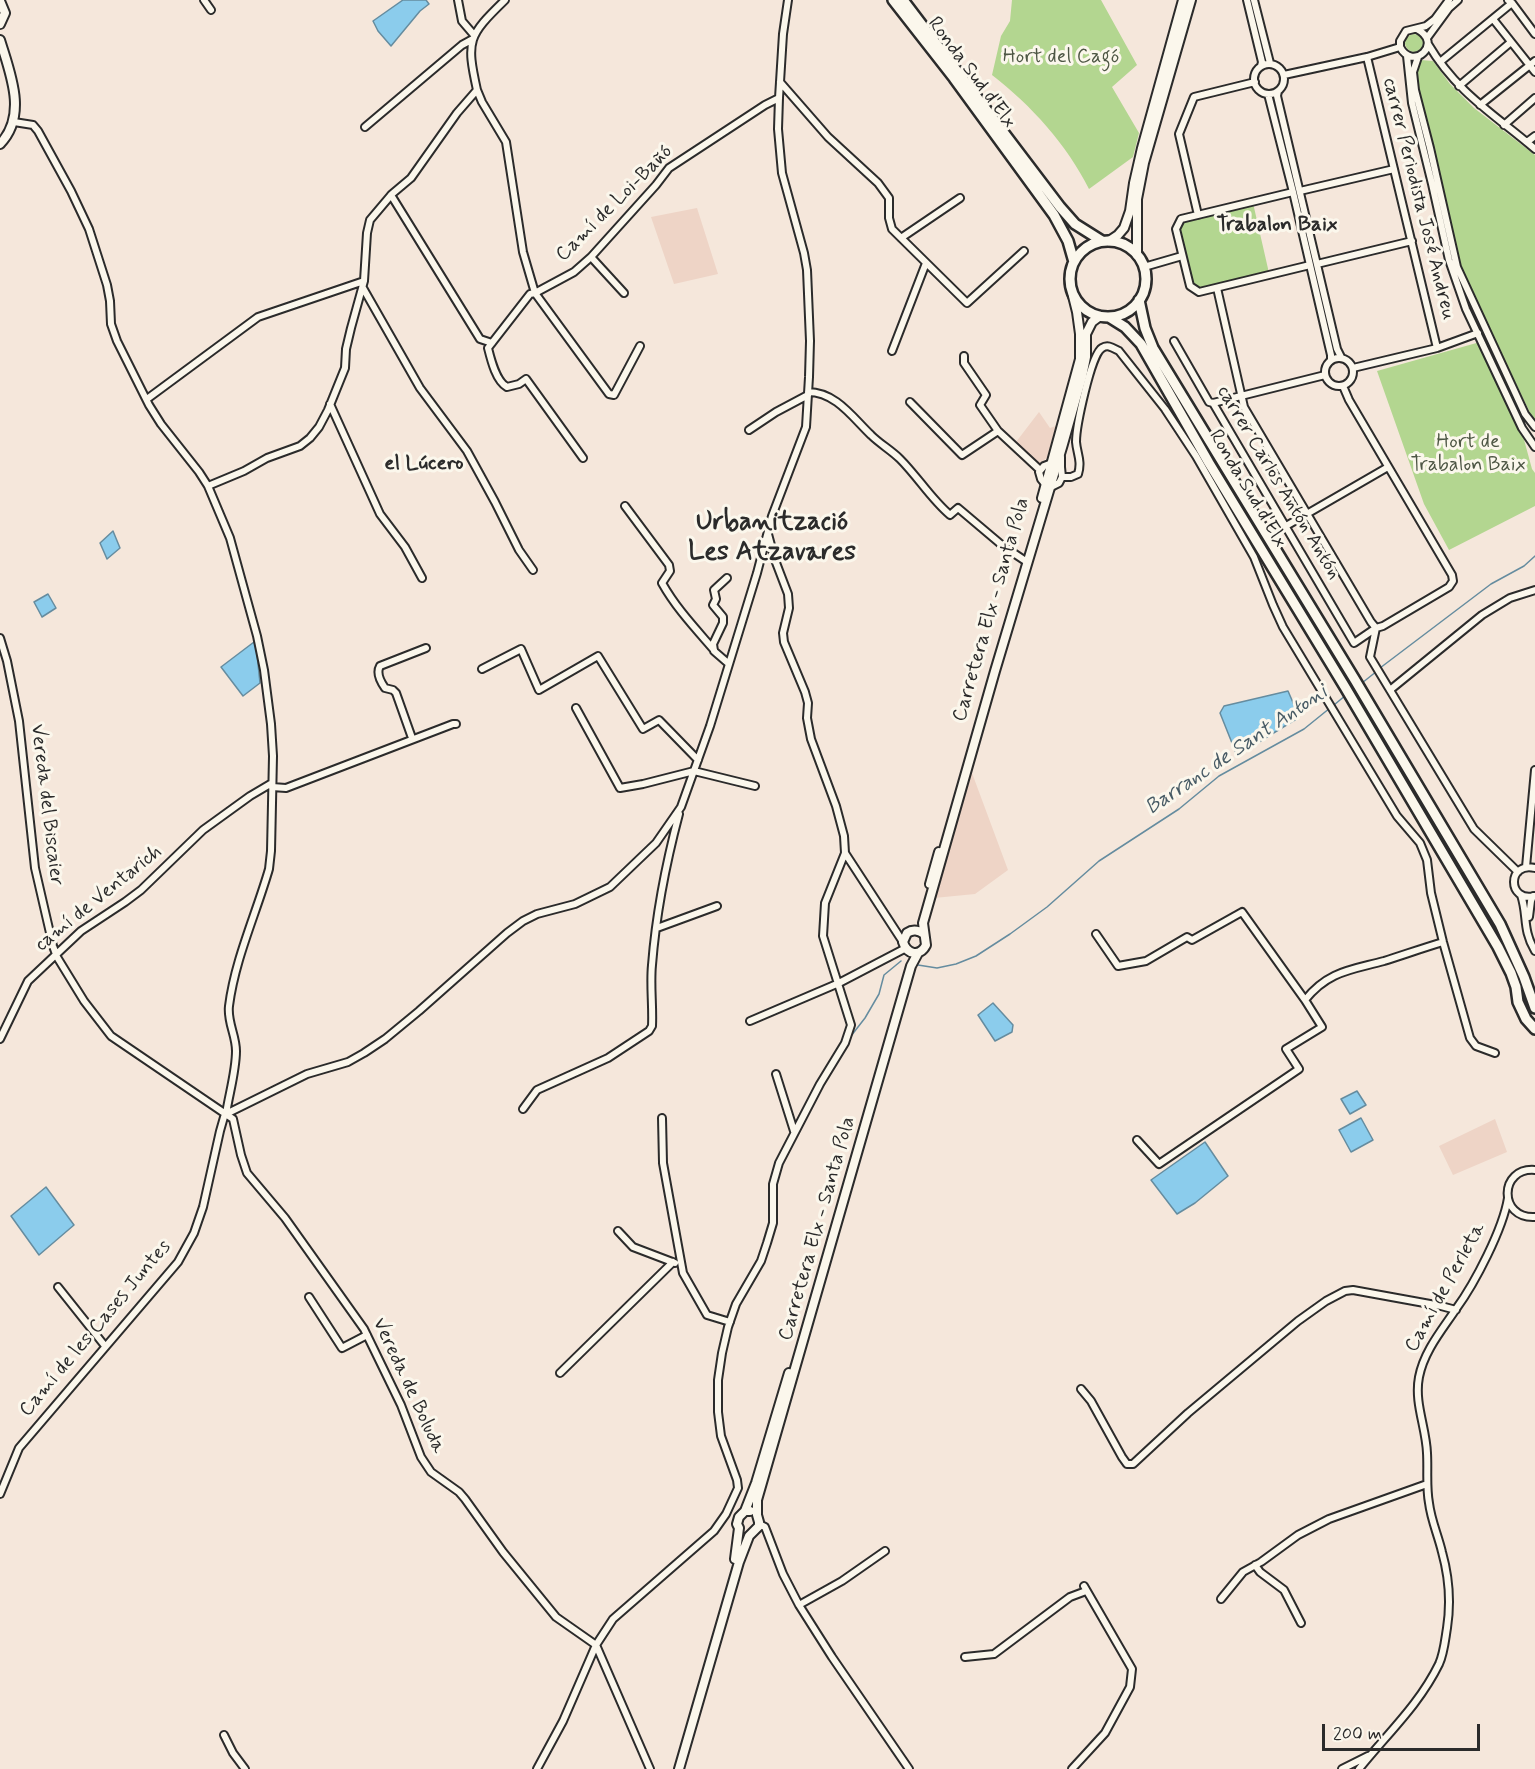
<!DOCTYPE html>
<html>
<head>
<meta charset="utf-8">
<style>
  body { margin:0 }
  #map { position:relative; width:1535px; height:1769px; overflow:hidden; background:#f5e7db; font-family:Mynerve,sans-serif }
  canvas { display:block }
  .scale { position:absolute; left:1322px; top:1724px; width:158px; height:27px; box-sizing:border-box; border:3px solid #2b2b2b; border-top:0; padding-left:8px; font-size:18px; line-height:21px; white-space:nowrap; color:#2b2b2b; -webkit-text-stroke:4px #fbf7ec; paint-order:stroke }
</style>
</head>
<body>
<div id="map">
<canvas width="1535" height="1769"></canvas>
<div class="scale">200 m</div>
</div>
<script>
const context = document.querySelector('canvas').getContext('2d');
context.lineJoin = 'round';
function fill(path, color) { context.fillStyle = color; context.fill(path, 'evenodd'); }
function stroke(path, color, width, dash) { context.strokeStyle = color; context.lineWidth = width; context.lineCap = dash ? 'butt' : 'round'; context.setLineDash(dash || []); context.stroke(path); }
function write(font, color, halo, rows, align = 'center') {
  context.font = font + ' Mynerve,sans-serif'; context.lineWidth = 6; context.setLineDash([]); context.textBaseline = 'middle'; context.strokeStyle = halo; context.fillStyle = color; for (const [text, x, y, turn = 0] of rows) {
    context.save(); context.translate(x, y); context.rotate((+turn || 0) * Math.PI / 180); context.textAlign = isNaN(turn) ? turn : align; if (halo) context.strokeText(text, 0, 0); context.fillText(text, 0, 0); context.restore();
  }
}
fill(new Path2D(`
  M697,208L718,274L674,284L651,217Z
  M1039,412L1050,428L1056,426L1047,458L1038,464L1016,442Z
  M972,773L1008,870L975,894L934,898Z
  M1495,1119L1507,1152L1453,1175L1439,1146Z`), '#eed4c6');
fill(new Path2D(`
  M1012,0H1101L1137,65L1112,87L1139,133L1133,157L1089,189C1067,145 1031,105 992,75L1001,36L1010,21Z
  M1405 43a9 9 0 1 1 18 0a9 9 0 1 1-18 0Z
  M1421,60L1433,61L1450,84L1474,108L1535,155V420L1534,421L1459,266L1433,146L1418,91L1417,68Z
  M1253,203L1269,273L1201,289L1194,285L1192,282L1180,231V225L1185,220Z
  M1480,342L1523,436L1532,469L1535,473V506L1449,550L1424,504L1377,371Z`), '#b3d690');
const water = new Path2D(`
  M403,0H426L429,4L420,11L391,46L378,31L373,21Z
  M113,531L120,548L107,559L100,543Z
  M48,594L56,608L42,617L34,602Z
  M254,642L256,645L260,683L243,696L221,667Z
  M1288,691L1298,714V718L1241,753H1236L1220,713L1224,706Z
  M993,1003L1013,1025L1012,1032L995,1041L978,1015Z
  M1357,1091L1366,1105L1350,1114L1341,1099Z
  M1361,1118L1373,1140L1351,1152L1339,1130Z
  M1205,1142L1228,1176L1195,1203L1177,1214L1151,1180Z
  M46,1187L74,1225L39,1255L11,1216Z`);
fill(water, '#8bccec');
stroke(water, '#658c9f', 1.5);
stroke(new Path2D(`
  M1380,668L1491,584L1524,566L1535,556
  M1362,683L1377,671
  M1334,705L1346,695
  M918,965L937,968L956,964L976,956L1010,934L1047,907L1099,861L1179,809L1219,776L1304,729L1330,708
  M851,1036L865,1018L879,994L884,975L901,961`), '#658c9f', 1.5);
const minor = new Path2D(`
  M204,0L211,10
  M458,0L462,21L474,35
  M1247,0L1262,62L1261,66
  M1254,0L1270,63
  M1508,0L1512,3L1535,34
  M1493,19L1535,72
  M1417,29C1444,43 1413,72 1400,47V41L1406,31L1426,26L1435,19L1449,0
  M1427,38L1449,8L1458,0
  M1428,44C1457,93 1494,114 1535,149
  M1407,56L1412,103L1432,184L1449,260L1466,309L1522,428L1535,447
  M1367,57L1437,348
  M1418,57L1413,72L1415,90L1430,148L1457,267L1525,414L1535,427
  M1440,62L1512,3
  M1254 79a15 15 0 1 1 30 0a15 15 0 1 1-30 0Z
  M1284,75L1367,57L1400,47
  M780,82L828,137L878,183L889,198V218L892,229L967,303L1024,251
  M1459,86L1511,42
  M477,90L482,102L506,142L523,252L535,293L609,394L614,395L640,346
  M1278,91L1277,96L1337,349L1341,357
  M1268,94L1293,192L1331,355V360
  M1480,105L1535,61
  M1504,125L1535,98
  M365,127L462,45L473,39
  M1527,142L1535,136
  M1300,191L1394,169
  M1293,192L1181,219L1176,229L1190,286L1199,292L1310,265
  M391,195L480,339L492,343
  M1198,215L1179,134L1194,97L1255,82
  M901,238L960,198
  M591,257L624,293
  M1317,264L1412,241
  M1144,267L1182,256
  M363,288L420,388L467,451L495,502L519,550L533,570
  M1217,288L1244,407L1371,622L1376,628
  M1174,341L1209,402L1213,403L1354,643L1376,628L1383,626L1449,587L1453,581L1452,575L1349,400L1343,386
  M892,351L926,263
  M964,356V363L986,395L980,405L998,431L1040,470
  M1325 372a14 14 0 1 1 28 0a14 14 0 1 1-28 0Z
  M1353,368L1437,348L1478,333
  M808,392C836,392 853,418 871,435C880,444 891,450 900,459C918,477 931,499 950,515L958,508L1003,546L1024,560
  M147,399L258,317L364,281
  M910,402L962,455L998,431
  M1213,403L1325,375
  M330,404L380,514L405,547L422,578
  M749,430L776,412L808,395
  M583,458L526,379L519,384L507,387C496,381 491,360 488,348L530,294L535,293L574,272L591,257L656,185L669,168L765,105L779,98
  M1062,477H1071L1078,474C1082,461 1077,454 1076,442C1076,427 1091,354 1102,348C1108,344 1113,348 1119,351L1165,409L1196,456L1254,557L1273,605L1283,627L1397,816L1420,843L1427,860L1431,893L1443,942L1470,1038L1476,1046L1495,1053
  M1046,485L1041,479L1039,472L1044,466L1052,463
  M208,486L244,471L267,458L300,446L310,438L319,427L328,410L345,368L346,349L351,328L364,281L367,233L370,220L392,194L411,178L457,113L477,90C466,40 468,36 505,0
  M1051,487L1059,483L1062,477L1061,467V457
  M625,506L669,565L670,571L662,583C676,608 695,628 714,650
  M1286,526L1388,467
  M727,578L714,590L716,599L713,605L723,617V623L713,644L714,651L729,664
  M1376,628L1370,657L1474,829L1518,872
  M0,638L7,661L19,721L35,868L53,946L57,957L84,1001L111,1036L233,1119L241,1155L247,1173L285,1218L364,1329L401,1405L421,1457L431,1472L459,1492L465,1499L503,1552L556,1617L596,1645L650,1769
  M482,669L521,649L539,690L598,656L643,729L659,720L698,760
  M1390,690L1482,615L1510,598L1535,590
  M576,708L620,788L643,784L694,771L755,786
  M412,738L396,693L393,690L385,688C380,681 376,673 380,666L426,648
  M272,787L286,788L453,724H456
  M845,853L903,942
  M1526,867L1535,770
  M1535,868C1507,861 1507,903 1535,896
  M1521,895C1528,916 1522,929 1535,951
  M1529,917L1531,901L1533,896
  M657,928L717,906
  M1096,934L1118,966L1146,961L1187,937L1192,940L1242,912L1305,1000
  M750,1021L839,983L906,948
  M0,1039L28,981L81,931L125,902L141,890L203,830L250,796L272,783
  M776,1074L794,1131
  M523,1109L537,1090L608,1058L649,1031L652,1026C653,1005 650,985 652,965C656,914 666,863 679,814
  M226,1114L307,1074L348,1062L364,1053L385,1039L419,1011L507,933L523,921L537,914L575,904L610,887L656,843L681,807L710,726L757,573L772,516L806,427L809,377L810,341L807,270L804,253L782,173L778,129L779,98L783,34L788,0
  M662,1118L663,1163L683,1273L707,1315L730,1322
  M1137,1140L1159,1164L1299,1069L1286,1049L1322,1027L1305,1000C1328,971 1351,970 1384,961C1403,955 1423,948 1443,942
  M1535,1170C1499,1167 1498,1219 1535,1217
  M618,1231L633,1247L675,1263
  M58,1287L105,1346
  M309,1297L342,1348L367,1335
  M560,1373L673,1262
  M1081,1389L1091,1401L1122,1457L1127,1464H1133L1188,1413L1298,1321L1326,1301L1345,1291L1353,1290L1441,1306L1456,1310
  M0,1494L19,1448L178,1262L194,1233L203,1207L220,1131L224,1117L226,1114C229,1094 236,1071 236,1051C236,1035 227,1022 229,1006C235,959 256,914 269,869L271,851L273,756L271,724L264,670L257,636L230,538L208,486L199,472L161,424L149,405L117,341L111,324L110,301L107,285L89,229L71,191L38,131L33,125L14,122
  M759,1524L765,1527L783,1574L799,1605L832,1657L909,1769
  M1255,1565L1260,1572L1284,1590L1301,1623
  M1221,1599L1243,1572L1261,1562L1298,1535L1329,1519L1427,1484
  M799,1605L842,1581L885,1551
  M965,1657L994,1654L1070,1597L1086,1591
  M224,1735L233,1753L245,1769
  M537,1769L563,1721L596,1645L613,1619L714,1531L726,1514L738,1488L737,1480L721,1436L718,1412V1380L722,1353L728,1327L736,1304L761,1261L767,1243L773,1223V1184L779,1163L820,1084L845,1043L851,1025L823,936L825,903L845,853L844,836L836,806L811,739L807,718L808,703L805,692L784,642L783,633L789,608L788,594L775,560L768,534
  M1072,1769L1105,1733L1130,1687L1132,1669L1084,1586
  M1342,1769L1368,1756
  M1359,1769C1387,1734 1419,1705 1439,1664C1444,1653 1445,1640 1447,1628C1451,1602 1449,1577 1442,1552C1438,1535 1431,1520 1429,1503C1426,1487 1428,1470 1427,1453C1426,1427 1414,1403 1419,1377C1424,1351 1442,1330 1456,1309C1475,1283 1503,1229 1508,1198`);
const major = new Path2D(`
  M0,1L5,13L0,24
  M0,40C10,73 28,115 0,144
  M1109,241L1118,235L1124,228L1130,211L1134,183L1142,148L1183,0
  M1137,255V199L1144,163L1191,0
  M1042,498L1080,359V334L1077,312L1073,296
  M930,884L939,852
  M924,934C918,930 913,929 907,933L903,942C907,955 920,957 926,945L923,923L995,671L1063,444L1082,377L1086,357V334L1092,322L1100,316
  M745,1511L756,1483L789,1373
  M735,1559L739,1528L737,1524L739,1517L745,1511H750
  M679,1769L739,1562L749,1536L759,1526V1522L757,1515V1500L911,966L918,953`);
const highway = new Path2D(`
  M893,0L954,78L1054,215L1068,241L1074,262
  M903,0L1060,207L1075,224L1102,241
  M1070 279a38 38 0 1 1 76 0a38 38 0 1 1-76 0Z
  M1139,300L1145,328L1153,348L1355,680L1500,924L1524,977L1535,1008
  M1109,317L1125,327L1141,344L1209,463L1345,687L1498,947L1511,973L1516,987L1518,1002L1526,1019L1535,1029`);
stroke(minor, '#2b2b2b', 10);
stroke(major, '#2b2b2b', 12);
stroke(highway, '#2b2b2b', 14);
stroke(minor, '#fbf7ec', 6);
stroke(major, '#fbf7ec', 8);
stroke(highway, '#fbf7ec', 9);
write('20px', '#4d5644', '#fbf7ec', [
  ["Hort del Cagó",1061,58],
  ["Hort de",1468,443],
  ["Trabalon Baix",1468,466]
]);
write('20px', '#2b2b2b', '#fbf7ec', [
  ["Ronda Sud d'Elx",971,73,53],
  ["carrer Periodista José Andreu",1418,199,76],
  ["Camí de Loi-Bañó",615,204,-45],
  ["carrer Carlos Antón Antón",1278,483,59],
  ["Ronda Sud d'Elx",1247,489,59],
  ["Carretera Elx - Santa Pola",992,610,-74],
  ["Vereda del Biscaier",46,805,83],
  ["camí de Ventarich",99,899,-39],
  ["Carretera Elx - Santa Pola",818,1229,-74],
  ["Camí de Perleta",1446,1288,-61],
  ["Camí de les Cases Juntes",96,1329,-50],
  ["Vereda de Boluda",408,1386,65]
]);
write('bold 21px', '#2b2b2b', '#fbf7ec', [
  ["Trabalon Baix",1277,226],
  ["el Lúcero",424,465]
]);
write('italic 21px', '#485b65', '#fbf7ec', [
  ["Barranc de Sant Antoni",1237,751,-34]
]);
write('bold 26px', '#2b2b2b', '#fbf7ec', [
  ["Urbanització",772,524],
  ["Les Atzavares",772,554]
]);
</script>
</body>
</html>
